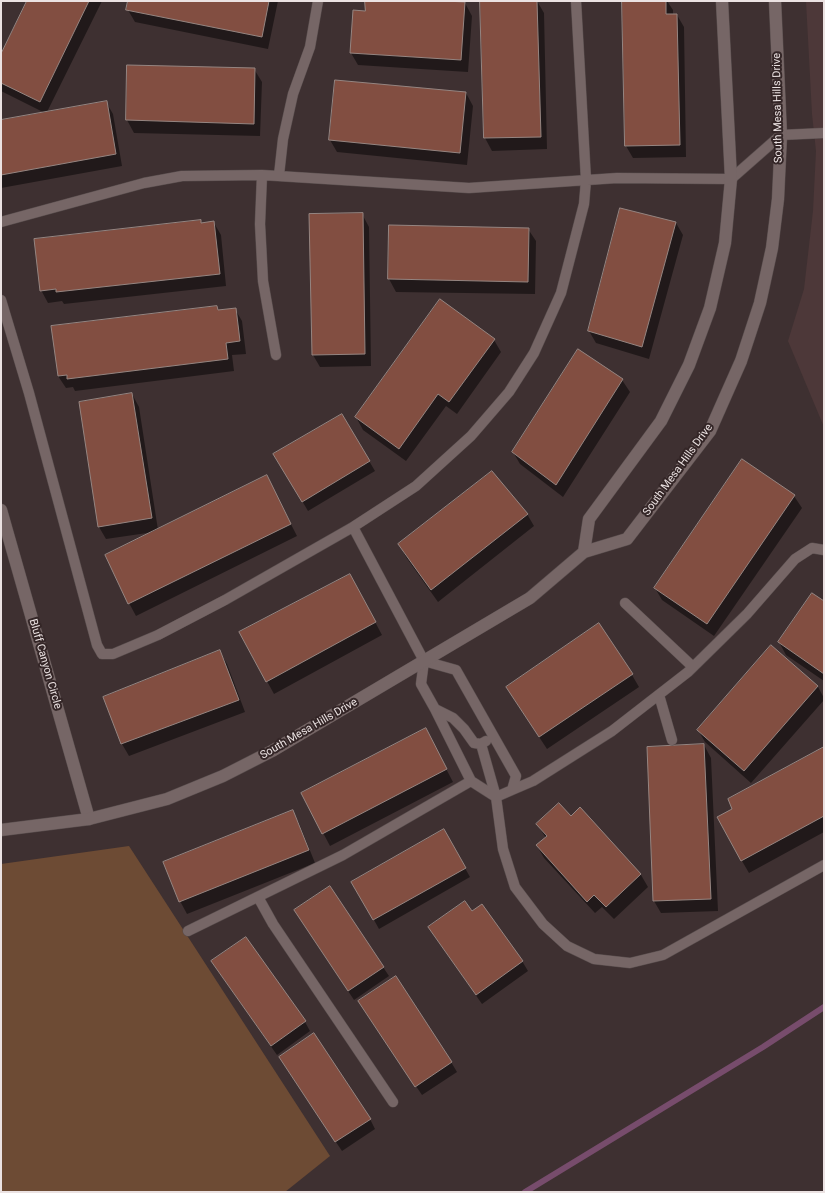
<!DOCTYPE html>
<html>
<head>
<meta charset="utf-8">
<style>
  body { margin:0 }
  #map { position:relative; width:825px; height:1193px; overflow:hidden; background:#3e3031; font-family:Roboto,sans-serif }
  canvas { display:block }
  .frame { position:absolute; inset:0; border:2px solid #ebe2e2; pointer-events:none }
</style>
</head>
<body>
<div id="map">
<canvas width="825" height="1193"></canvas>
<div class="frame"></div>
</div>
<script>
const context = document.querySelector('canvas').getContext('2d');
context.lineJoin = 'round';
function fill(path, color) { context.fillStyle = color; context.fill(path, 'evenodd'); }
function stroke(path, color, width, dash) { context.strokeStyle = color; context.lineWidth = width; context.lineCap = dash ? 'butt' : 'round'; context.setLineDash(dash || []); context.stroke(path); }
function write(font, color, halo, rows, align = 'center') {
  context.font = font + ' Roboto,sans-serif'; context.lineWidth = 4; context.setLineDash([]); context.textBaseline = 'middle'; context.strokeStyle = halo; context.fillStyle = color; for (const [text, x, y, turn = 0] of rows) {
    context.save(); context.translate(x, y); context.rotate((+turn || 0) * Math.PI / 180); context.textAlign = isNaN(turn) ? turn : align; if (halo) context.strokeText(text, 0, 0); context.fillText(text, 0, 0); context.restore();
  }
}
fill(new Path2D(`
  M806,1H824V427L788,341L804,289L813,211L816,151L812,114Z`), '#4d3839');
fill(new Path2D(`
  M129,846L330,1156L285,1192H1V864Z`), '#6d4b34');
fill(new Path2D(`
  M28,1H102L47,112L106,102L113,114L122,166L1,188V121L45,113L1,91V56Z
  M129,1H278L268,49L135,22L128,10Z
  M366,1H430L465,3L472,16L468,72L358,65L351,53L366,12Z
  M537,1L544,13L547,149L492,151L485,138L481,2Z
  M623,1H667L673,10V15H677L684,27L686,157L633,158L626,146Z
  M128,66L254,69L262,82L260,136L134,133L127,120Z
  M466,93L473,106L467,165L337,152L330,140Z
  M362,214L369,227L371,366L320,367L313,355L310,215Z
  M201,222L202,224L214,223L221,235L226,286L64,304L62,301L48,303L41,290Z
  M676,223L683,235L649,359L596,343L589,331Z
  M390,226L528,229L536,241L535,294L396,292L389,279Z
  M217,307L219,311L235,309L242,321L246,354L232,355L234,371L75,391L73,387L66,388L58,376Z
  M494,340L501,352L457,414L446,406L406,461L363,430L356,417Z
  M622,380L630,392L563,497L520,464L513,452Z
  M132,394L139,407L158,530L273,489L297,536L136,616L129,603L154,532L106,539L99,527L80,403Z
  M342,415L375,471L308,511L275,455Z
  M743,460L794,496L802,508L714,636L662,600L655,588Z
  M527,514L534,526L438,602L406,557L399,544Z
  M357,588L382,635L274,694L240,632Z
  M824,602V681L786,655L779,642Z
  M772,646L818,687L824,698V700L751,783L705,742L698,730Z
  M220,652L227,664L245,712L129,756L122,744L104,697Z
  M632,675L639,687L547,749L514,699Z
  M432,742L453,782L330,846L302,793Z
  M704,745L711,758L718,911L661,913L654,901Z
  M824,748V832L749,873L742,861L734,809Z
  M580,809L641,875L648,887L614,919L602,907L595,913L544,858L537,846L546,838L537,824L571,817Z
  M292,811L299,823L315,863L187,914L180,901Z
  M444,831L470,877L379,929L353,882Z
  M472,913L522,961L528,971L482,1004L435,937L429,928Z
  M301,920L383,967L389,976L354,1000Z
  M212,961L305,1022L310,1031L277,1055L218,971Z
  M365,1011L451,1062L457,1072L422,1095Z
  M285,1066L370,1119L375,1129L342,1151Z`), '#0007');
stroke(new Path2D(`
  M525,1192L763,1047L824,1007`), '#774c6c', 6);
const building = new Path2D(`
  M27,1H89L40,102L1,83V54Z
  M128,1H269L262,37L126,10Z
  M365,1H445L465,2L461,60L350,53L353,10L365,11Z
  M480,1H537L541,137L484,138Z
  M622,1H666V14H677L680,145L625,146Z
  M127,65L255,68L254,124L126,120Z
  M335,80L466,92L460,153L329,140Z
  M107,101L116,154L1,175V120Z
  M620,208L676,222L642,347L588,331Z
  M363,213L365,354L312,355L309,214Z
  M201,220V223L214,221L220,274L56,292V289L40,291L34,239Z
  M389,225L529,228L528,282L388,279Z
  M440,299L495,339L449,402L438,394L399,449L355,417Z
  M217,306L218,310L236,308L240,341L226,343L228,359L67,379V375L58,376L51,326Z
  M578,349L623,379L556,485L512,452Z
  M132,393L152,518L98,527L79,402Z
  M342,414L370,461L302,502L273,454Z
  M742,459L795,495L707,624L654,588Z
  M492,471L528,514L431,590L398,544Z
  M267,475L291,524L128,604L105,555Z
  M350,574L376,622L266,682L239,632Z
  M812,593L824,601V674L778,642Z
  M599,623L633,674L539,737L506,687Z
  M771,645L818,686L744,771L697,730Z
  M220,650L239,700L121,744L103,697Z
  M426,728L447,769L322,834L301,793Z
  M704,744L711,899L653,901L647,747Z
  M824,747V816L741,861L717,817L732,809L728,799Z
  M559,803L571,816L580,807L641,874L606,907L594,895L587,902L536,845L547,836L536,824Z
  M293,810L309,850L179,902L163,862Z
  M444,829L466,868L373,920L351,882Z
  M330,886L384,967L348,991L294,910Z
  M465,901L472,911L482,904L523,961L476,995L428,927Z
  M246,937L306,1021L271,1046L211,961Z
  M396,976L452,1062L415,1087L358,1001Z
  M314,1033L371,1119L335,1142L279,1057Z`);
fill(building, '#824e41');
stroke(building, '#958581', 1);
const lane = new Path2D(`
  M262,175L260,224L263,281L276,355
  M279,175L283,139L293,94L310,47L318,1
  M1,222L144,183L182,176L262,175L469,188L617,178L731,179L781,135L824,133
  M1,300L29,393L97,645L102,654H113L158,635L225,600L353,527L416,486L471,436L509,392L534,353L561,293L584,204L586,180L576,1
  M353,527L424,661L421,684L435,709L471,781L496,797L512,790L516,776L456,670L424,661
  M625,603L693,667
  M659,695L672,740
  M435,709L453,718L464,729L474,743L481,744L486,741
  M481,744L496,797L503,849L515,887L543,924L567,946L594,959L630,963L663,955L824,865
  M512,790L533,781L612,731L688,672L747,614L795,559L812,548L824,550
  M258,897L273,924L393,1102
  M188,931L343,855L471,781`);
const street = new Path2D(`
  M1,510L89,819`);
const secondary = new Path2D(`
  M584,552L589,519L661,421L689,365L710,308L725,243L731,179L722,1
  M1,830L89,819L167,799L223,776L272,751L530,598L584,552L627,539L710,431L741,361L760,303L772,248L778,199L781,135L775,1`);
stroke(lane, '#584d4d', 11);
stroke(street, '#584d4d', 13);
stroke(secondary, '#584d4d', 13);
stroke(lane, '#766666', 10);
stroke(street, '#766666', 12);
stroke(secondary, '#766666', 12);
write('11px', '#ebe2e2', '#342627', [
  ["South Mesa Hills Drive",778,108,-91],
  ["South Mesa Hills Drive",678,470,-54],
  ["Bluff Canyon Circle",45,664,74],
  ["South Mesa Hills Drive",309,729,-30]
]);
</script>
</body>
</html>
